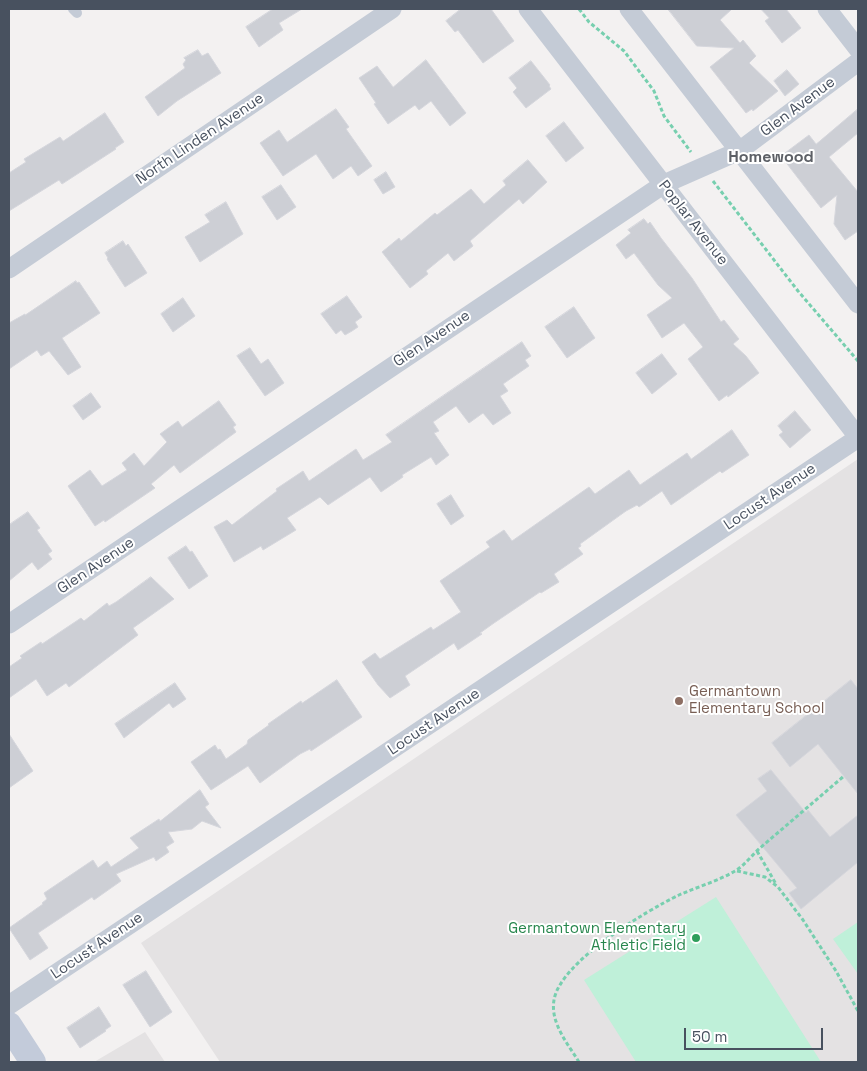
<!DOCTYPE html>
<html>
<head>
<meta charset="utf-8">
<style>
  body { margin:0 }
  #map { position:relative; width:867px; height:1071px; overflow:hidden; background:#f3f1f1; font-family:"Space Grotesk",sans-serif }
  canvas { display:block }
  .frame { position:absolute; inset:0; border:10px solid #48515f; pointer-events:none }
  .scale { position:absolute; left:684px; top:1028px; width:139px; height:22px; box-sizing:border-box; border:2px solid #48515f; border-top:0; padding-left:6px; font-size:15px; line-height:18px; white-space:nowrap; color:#48515f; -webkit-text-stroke:4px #fff; paint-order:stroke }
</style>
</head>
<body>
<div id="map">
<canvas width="867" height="1071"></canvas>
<div class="frame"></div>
<div class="scale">50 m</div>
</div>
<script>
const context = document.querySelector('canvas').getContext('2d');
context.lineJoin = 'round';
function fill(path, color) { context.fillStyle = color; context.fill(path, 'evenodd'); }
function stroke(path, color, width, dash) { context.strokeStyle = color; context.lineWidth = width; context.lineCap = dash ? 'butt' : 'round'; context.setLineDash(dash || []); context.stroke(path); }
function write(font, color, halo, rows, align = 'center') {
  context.font = font + ' "Space Grotesk",sans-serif'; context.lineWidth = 4; context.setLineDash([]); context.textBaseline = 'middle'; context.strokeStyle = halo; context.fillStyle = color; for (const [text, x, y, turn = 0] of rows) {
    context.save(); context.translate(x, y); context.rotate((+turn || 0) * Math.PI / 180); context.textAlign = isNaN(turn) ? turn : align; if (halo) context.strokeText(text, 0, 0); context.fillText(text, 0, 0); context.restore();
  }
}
fill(new Path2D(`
  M858,459V1062H220L141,943Z
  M145,1032L165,1062H94Z`), '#e4e2e3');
fill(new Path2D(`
  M716,897L821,1062H636L584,980Z
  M858,922V974L833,939Z`), '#bff0d9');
const building = new Path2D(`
  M273,9H302L279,23L283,30L259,47L246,27Z
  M461,9H491L514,41L483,63L458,30L455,32L446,21Z
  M668,9H732L720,20L740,43L743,40L756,56L749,63L778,91L753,111L752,109L746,113L710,67L734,48L697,46Z
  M761,9H786L801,28L782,43L765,21L769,18Z
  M198,50L202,56L208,53L221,73L177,101L158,116L145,97L185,68L183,64L186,60L184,58Z
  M426,60L466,113L450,126L431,101L419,110L415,105L388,124L374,104L376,103L359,78L377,66L393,87Z
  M531,61L550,85L549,86L551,89L526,108L513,92L517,88L509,78Z
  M787,70L799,84L785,96L774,81Z
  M336,109L349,127L346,129L372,166L358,176L351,166L333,179L316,154L283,176L260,143L279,130L287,142Z
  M858,109V133L829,157L858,192V231L845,240L834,224L837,195L821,208L781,156L809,135L816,144Z
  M105,113L124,142L115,148L116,149L62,184L59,180L9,211V173L26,162L24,159L60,137L63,141Z
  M564,122L584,148L566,162L546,136Z
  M528,160L547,182L523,204L519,199L470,241L473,246L454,261L448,253L426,271L428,274L410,288L382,252L399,238L401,241L435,213L437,215L471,189L484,204L506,185L503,181Z
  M386,172L395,187L383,194L374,180Z
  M281,185L296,207L277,220L262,197Z
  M226,202L243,234L200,262L185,237L210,222L205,215Z
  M644,219L648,224L650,222L661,238L692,278L721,322L724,320L739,339L733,344L746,356L759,373L728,397L727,395L719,401L688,359L703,347L684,323L662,338L647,315L672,298L658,285L634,253L626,259L616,245L631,233L628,230Z
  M123,241L126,246L128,244L147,273L125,287L107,259L108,258L105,253Z
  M76,281L77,283L79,282L100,313L62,338L81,367L68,375L49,351L41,356L37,350L9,369V323L25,314V315Z
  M347,296L362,317L355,322L358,327L352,331L345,335L341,330L336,334L321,314Z
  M183,298L195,316L173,332L161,314Z
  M574,307L595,338L567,358L545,327Z
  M522,342L531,356L525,360L529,366L503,384L508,391L500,396L511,413L493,425L483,413L469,423L456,406L433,422L439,431L434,433L449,455L436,465L431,457L402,475L403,477L381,492L370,477L328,505L320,497L287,518L296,530L263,550L261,546L234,562L214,527L227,520L232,525L277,491L276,489L303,471L309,481L356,449L363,460L392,442L386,435Z
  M250,348L261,364L268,359L284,383L265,396L237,356Z
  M662,354L677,374L652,394L636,373Z
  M91,393L101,407L83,420L73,406Z
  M219,401L236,425L233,427L236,432L180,473L174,465L151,484L155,488L105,522L104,520L95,526L68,486L90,470L102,486L127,470L122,463L134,453L144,466L167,442L160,434L178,421L182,427Z
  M795,411L811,430L790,448L779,435L783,432L778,426Z
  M732,430L749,455L722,473L720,471L671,505L662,491L639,507L637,505L626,511L580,544L581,546L578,548L583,554L554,574L559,582L541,593L540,592L494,623L480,633L482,634L458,650L454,643L405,676L410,685L390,698L378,685L362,662L375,653L380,659L431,627L433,630L461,612L440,581L490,547L486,542L504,530L512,541L589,487L595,494L629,470L640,485L687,453L691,459Z
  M451,495L464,516L451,525L437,504Z
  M28,512L40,528L37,530L52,551L48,554L52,559L38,570L32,562L9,581V525Z
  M186,546L190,552L192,551L208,576L189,589L168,558Z
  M151,577L174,599L133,628L138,635L69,687L66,683L47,696L36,679L9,698V667L22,658L20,656L41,642L42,644L81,618L84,621L107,603L109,606L116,602Z
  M337,680L362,717L311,751L310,749L300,754L260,783L248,766L211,790L191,762L215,745L218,750L220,749L226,759L247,744L248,740L269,725L268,724L301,701L302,703Z
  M851,680L858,689V794L818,744L790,767L772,743Z
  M175,683L186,699L173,708L169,703L124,738L115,724Z
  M9,734L33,771L9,788Z
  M771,770L806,813L808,810L830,837L858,815V862L801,909L789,893L797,888L736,815L767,791L758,779Z
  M200,790L209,804L205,807L221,828L202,821L192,829L168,832L174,842L166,847L169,852L156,861L154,857L116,874L121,881L94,900L92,897L38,933L48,948L30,960L9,928L43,904L42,903L47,899L44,893L93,860L98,868L107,861L111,867L139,848L130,838L159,819L160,821Z
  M146,971L172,1012L150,1027L123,985Z
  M99,1007L111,1026L105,1030L106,1031L80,1048L67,1028Z`);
fill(building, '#cdcfd5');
stroke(building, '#d5d6dc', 1);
stroke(new Path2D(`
  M579,9L589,22L624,51L654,91L664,116L691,152
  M713,181L798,291L858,361
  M757,851L776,884
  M737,871L765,877L778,887L803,920L836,971L858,1011
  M579,1062C568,1044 550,1023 554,1000C560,962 646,911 679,895C697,887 718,881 735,871C744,866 752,855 760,848C788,824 816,800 844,776`), '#77cfaf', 3, [4, 2.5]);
stroke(new Path2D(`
  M73,9L77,13`), '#c4cbd6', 10);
stroke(new Path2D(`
  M528,9L858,437
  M629,9L858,304
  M827,9L858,49
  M9,269L392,9
  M9,624L664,184L739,151L858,62
  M9,1005L858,438`), '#c4cbd6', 19);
stroke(new Path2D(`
  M9,1025L33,1062`), '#c3cbda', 26);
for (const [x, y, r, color] of [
  [679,701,5,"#8d6e63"],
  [696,938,5,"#2e9e5b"]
]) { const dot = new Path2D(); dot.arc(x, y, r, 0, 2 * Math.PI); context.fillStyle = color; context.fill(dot); stroke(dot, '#fff', 2); }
write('15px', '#48515f', '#fff', [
  ["Glen Avenue",798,107,-37],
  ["North Linden Avenue",200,139,-34],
  ["Poplar Avenue",693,223,52],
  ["Glen Avenue",432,339,-34],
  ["Locust Avenue",770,497,-34],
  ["Glen Avenue",96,566,-34],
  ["Locust Avenue",434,722,-34],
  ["Locust Avenue",97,946,-34]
]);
write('15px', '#785e54', '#fff', [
  ["Germantown",689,692],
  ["Elementary School",689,709]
], 'left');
write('15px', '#27864d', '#fff', [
  ["Germantown Elementary",686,929],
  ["Athletic Field",686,946]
], 'right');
write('bold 16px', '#5d6066', '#fff', [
  ["Homewood",771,158]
]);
</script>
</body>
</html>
